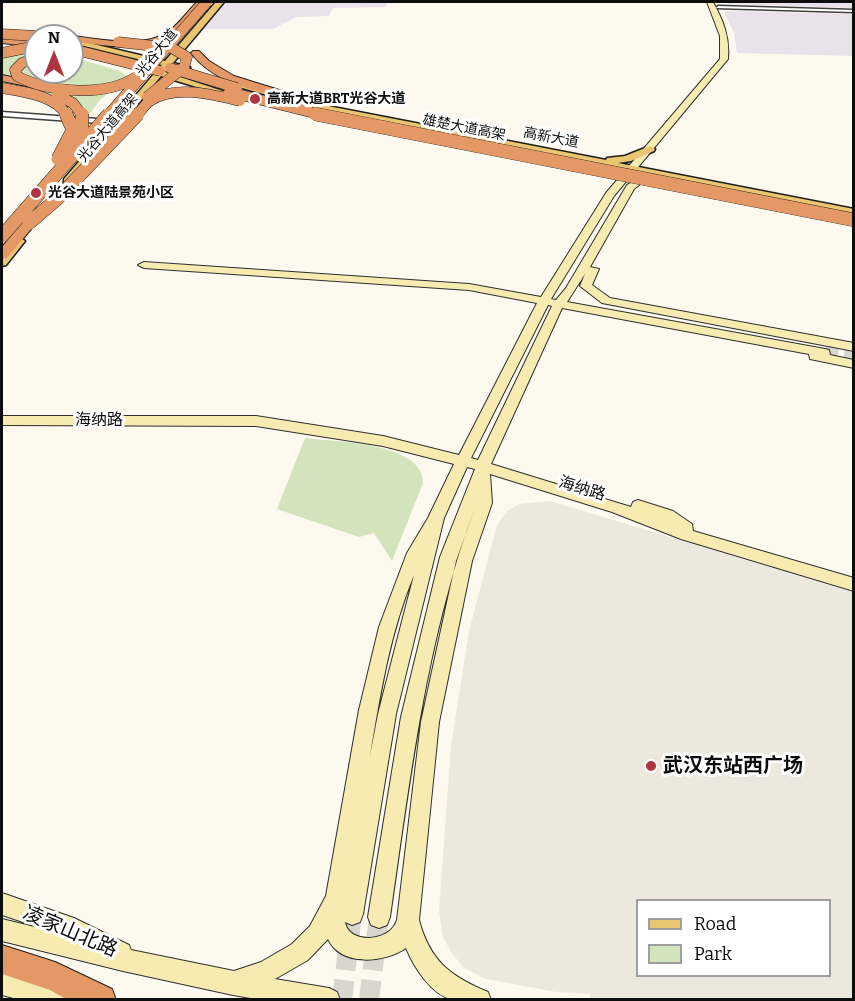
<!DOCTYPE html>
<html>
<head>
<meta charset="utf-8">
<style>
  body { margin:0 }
  #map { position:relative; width:855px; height:1001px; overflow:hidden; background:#fdf9ef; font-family:Bitter,serif }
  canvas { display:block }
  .frame { position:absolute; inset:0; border:3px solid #0d0d0d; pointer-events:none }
  .legend { position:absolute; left:636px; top:899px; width:195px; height:78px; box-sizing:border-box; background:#fff; border:2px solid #9e9e9e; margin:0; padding:8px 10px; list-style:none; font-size:18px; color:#0d0d0d }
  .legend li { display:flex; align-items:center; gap:12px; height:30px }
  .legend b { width:30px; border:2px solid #9e9e9e }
  .north { position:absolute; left:24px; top:24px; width:60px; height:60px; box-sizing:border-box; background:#fff; border:2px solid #9e9e9e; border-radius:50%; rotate:0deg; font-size:16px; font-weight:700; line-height:24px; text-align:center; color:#0d0d0d }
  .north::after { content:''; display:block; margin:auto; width:21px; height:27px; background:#ae3441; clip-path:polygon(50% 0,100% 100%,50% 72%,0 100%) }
</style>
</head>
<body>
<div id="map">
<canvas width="855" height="1001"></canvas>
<div class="frame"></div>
<ul class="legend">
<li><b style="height:8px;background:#eac672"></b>Road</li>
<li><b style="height:16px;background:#d3e4bc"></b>Park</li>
</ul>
<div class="north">N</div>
</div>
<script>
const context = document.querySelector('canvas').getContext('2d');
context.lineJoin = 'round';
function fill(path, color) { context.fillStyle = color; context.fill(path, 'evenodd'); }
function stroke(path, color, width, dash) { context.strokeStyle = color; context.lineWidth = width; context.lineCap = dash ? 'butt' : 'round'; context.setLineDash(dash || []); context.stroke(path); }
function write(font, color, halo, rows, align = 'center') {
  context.font = font + ' Bitter,"Noto Sans SC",serif'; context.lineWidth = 6; context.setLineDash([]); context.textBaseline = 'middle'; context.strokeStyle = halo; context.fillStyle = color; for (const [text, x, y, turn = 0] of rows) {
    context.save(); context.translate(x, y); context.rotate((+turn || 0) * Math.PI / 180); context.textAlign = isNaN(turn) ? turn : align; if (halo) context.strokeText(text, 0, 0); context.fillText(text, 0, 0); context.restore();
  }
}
fill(new Path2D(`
  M221,2H388L385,7L333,8L329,16L296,17L273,29H198Z
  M727,2H853L854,8L728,4Z
  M727,11L853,14V56L737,53L734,33L724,12Z`), '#e9e2eb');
fill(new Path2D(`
  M5,47L36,51V72H72V57L120,71L128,77L100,100L88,116C70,115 48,91 30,82C21,78 11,77 2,75V49Z
  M305,438C335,442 424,442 423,483L392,561L374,533L359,537L277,509Z`), '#d3e4bc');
fill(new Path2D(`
  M550,501L853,592V999H590V994L556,992L486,979L464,968L451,952L443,937L439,911L451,746L469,631L497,525L507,511L519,504ZM638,900H830V976H638Z`), '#ede8de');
stroke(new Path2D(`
  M825,353L854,358`), '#d9d6cd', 13, [13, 6]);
stroke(new Path2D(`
  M342,1000L352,914
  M369,1000L379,917`), '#d9d6cd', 20, [20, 10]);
const street = new Path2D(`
  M718,6L854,10V12L716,8Z
  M2,112L98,119L101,121L98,123L2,116Z`);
const secondary = new Path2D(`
  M707,2H713C723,20 730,37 728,59L614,196L551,299L556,300L566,288L627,185L638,179L643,182L634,189L590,267L599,269L592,285L610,298L854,343V351L602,303L580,286L585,274L567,302L825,349L829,350L830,355L854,360V368L810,359L809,354L562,308L491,464L631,507L633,502L638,500L673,511L692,524L693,531L854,578V591L681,539L612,512L490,474L492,503L472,561L439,722L419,920C430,961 450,976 488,992L491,1000C479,1000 465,1001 453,1000C431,995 414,967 406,948C385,963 341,967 328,939L308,960L275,979L329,988L337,992L340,1000H262L233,995L123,971L2,941V919L47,930L2,915V893L74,918L129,945L131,950L234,971L261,962L292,944L310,926L326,896L359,710L379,627L407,553L428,518L454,464L383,446L256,426L2,425V416H256L383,436L459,455L537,303L469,290L144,268L138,265L144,262L469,284L541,297L606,193L720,59V36ZM548,305L552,306L478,460L471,458ZM467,467L475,469L440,557L401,717L368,917L371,925L379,928L387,925L390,917C410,779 426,637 476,505L456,561L421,722L397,920C390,943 348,944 345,922L352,925L360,922L363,914L396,714L444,518ZM414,575L378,714L370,756C380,695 390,632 414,575Z
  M2,971L89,991L93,999L21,1000L2,995Z`);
const primary = new Path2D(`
  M216,2H224L173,63L190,67V71L169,67L165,72L232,94V98L161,76L72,183H64V179L154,74V70L162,65L72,43V39L165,61Z
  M238,81L333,107L606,160L607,158L625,156L650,146L655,149L654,151L631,161L618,163L854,209V215L332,113L235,86V82Z
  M19,237L25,241L6,265L2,266C2,254 7,242 19,237Z`);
const highway = new Path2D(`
  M197,2H205C160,59 138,48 72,42V36C102,39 141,49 168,32C179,24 187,12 197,2Z
  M2,37L36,41V47L2,43Z
  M193,51H199L209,61L234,76L305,98L300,101C261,92 217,86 191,53Z
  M2,75L46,84L51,87L46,90L2,81Z
  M29,219L36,223L7,258L2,259V247L24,220Z
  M2,945L55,962L112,989L116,1000H68L50,990L2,974Z`);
stroke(street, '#404040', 3);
stroke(secondary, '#2f2f2f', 2);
stroke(primary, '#1e1e1e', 3);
stroke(highway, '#1e1e1e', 2);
fill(street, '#fff');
fill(secondary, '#f6ebb1');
fill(primary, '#eac672');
fill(highway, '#e49865');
const highwayBridgeFar1 = new Path2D(`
  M2,34L37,36
  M118,42L172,48L187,57L184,67L147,97
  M72,49L160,71
  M2,53L36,46
  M36,57L22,63L15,70L17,76C49,93 106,97 136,77
  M170,68L237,88
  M2,88C24,92 54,95 67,115
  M229,92L322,115
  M57,95L73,103L82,115
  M108,115L207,2
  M137,115C141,111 145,104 150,101C175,84 214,95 240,101`);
const highwayBridge = new Path2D(`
  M315,114L854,220
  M74,143L82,127V114
  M58,159L73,130L66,114
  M29,223L57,199L138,114
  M2,236L109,114`);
stroke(highwayBridgeFar1, '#1e1e1e', 11, []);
stroke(highwayBridge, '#1e1e1e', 14, []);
stroke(highwayBridgeFar1, '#e49865', 10);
stroke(highwayBridge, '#e49865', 13);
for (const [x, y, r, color] of [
  [255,99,6,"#ae3441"],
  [36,193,6,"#ae3441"],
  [651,766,6,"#ae3441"]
]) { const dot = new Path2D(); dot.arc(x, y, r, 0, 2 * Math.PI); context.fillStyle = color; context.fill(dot); stroke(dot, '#fff', 2); }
write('14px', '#0d0d0d', '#fff', [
  ["光谷大道",157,53,-51],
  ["光谷大道高架",108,128,-50],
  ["雄楚大道高架",464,128,11],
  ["高新大道",551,138,11]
]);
write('bold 14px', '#0d0d0d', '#fff', [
  ["高新大道BRT光谷大道",267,99],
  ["光谷大道陆景苑小区",48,193]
], 'left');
write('16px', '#0d0d0d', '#fff', [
  ["海纳路",99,421],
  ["海纳路",582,489,17]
]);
write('bold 20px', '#0d0d0d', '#fff', [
  ["武汉东站西广场",663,766]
], 'left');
write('20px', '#0d0d0d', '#fff', [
  ["凌家山北路",70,932,23]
]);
</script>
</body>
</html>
